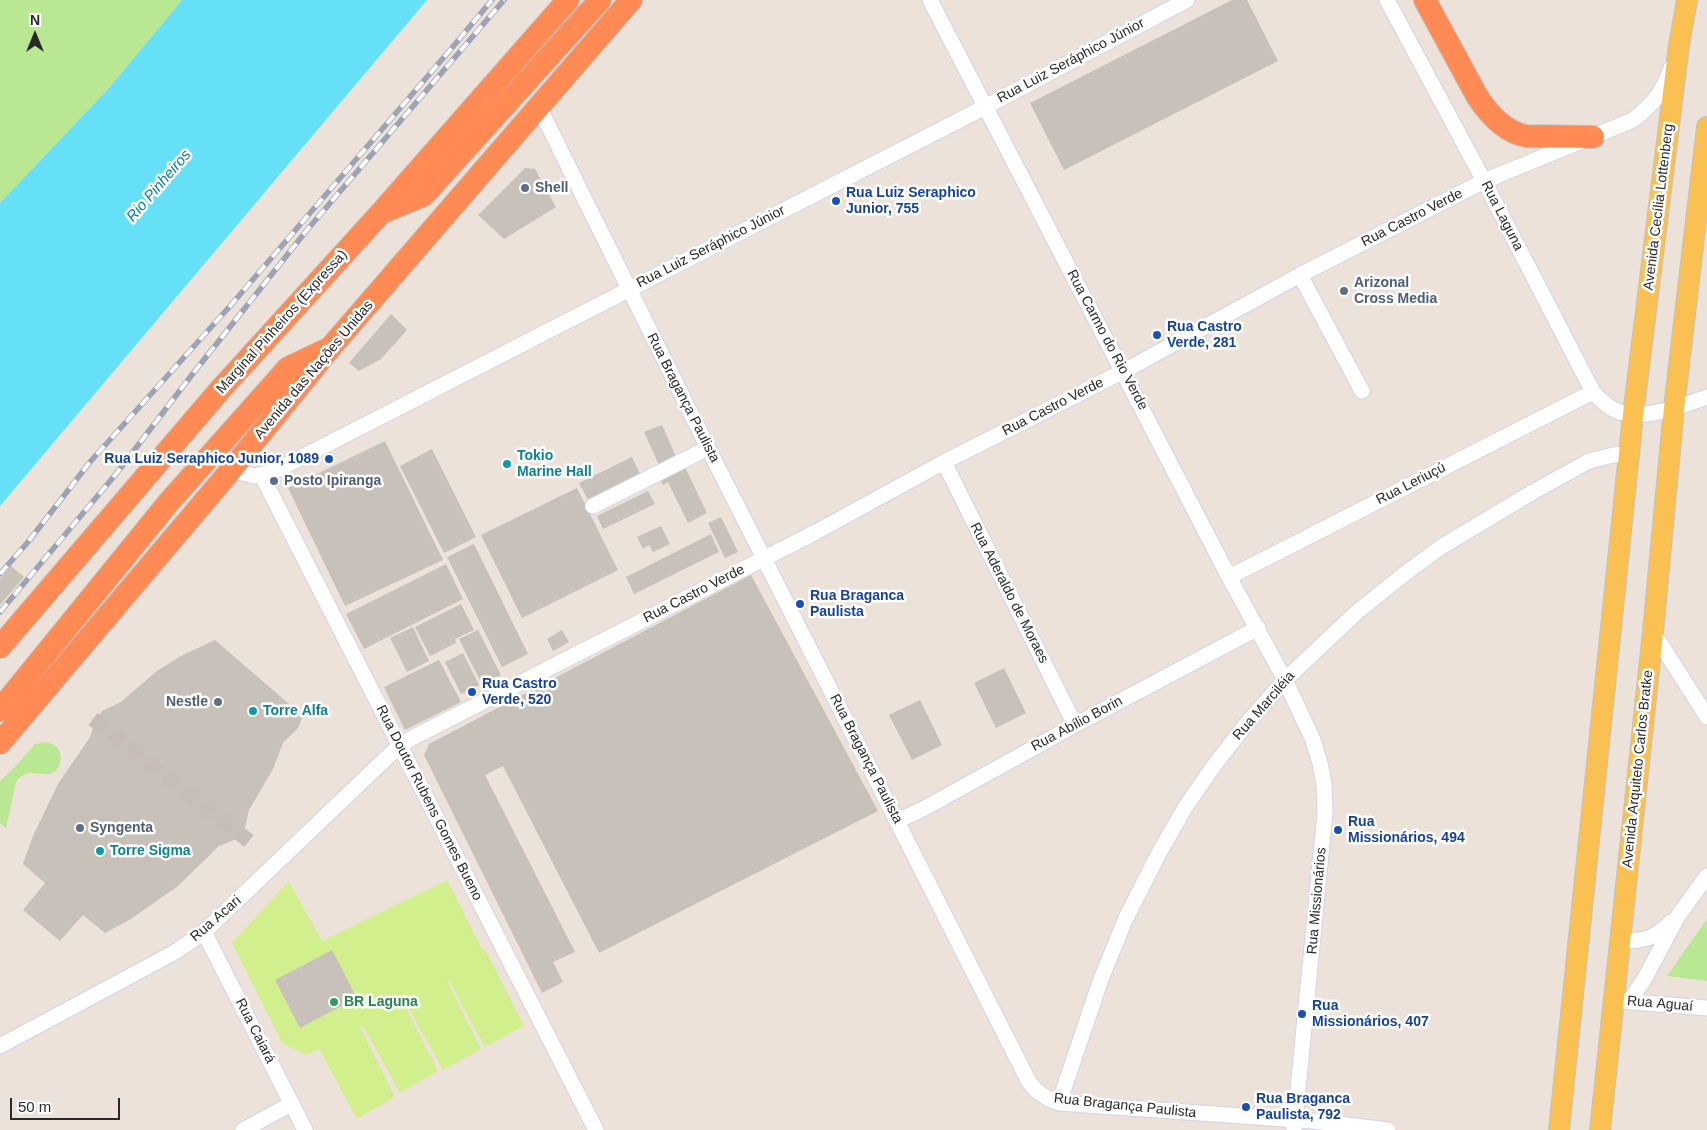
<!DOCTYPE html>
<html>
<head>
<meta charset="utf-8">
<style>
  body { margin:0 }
  #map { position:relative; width:1707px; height:1130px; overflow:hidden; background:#ede2da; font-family:Arial,sans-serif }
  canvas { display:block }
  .north { position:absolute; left:10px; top:10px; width:50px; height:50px; -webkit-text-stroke:4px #fff; paint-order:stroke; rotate:0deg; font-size:14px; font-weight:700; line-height:20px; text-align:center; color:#292929 }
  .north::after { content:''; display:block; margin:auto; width:18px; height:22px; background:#292929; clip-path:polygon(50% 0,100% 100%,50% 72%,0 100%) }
  .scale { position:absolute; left:10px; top:1098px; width:110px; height:22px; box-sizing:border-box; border:2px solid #292929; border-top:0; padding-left:6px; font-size:15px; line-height:18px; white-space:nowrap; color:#292929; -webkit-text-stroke:4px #fff; paint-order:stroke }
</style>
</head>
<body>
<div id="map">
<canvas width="1707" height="1130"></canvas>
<div class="north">N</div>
<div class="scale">50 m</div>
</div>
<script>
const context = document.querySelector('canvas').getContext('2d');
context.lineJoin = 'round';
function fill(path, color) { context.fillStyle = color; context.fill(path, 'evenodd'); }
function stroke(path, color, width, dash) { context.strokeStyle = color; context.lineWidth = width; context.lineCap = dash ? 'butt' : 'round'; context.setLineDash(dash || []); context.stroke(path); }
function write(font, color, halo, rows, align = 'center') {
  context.font = font + ' Arial,sans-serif'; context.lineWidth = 5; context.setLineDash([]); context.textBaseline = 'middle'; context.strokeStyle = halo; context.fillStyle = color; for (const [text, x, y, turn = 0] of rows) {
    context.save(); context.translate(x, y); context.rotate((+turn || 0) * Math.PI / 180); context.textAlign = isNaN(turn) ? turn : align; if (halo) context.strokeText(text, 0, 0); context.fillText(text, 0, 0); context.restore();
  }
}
fill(new Path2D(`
  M0,0H182L109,88L0,203Z
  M45,742C51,743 55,745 58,749C64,758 60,773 48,774C42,775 35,772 29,773C23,774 19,778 16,782L6,828L0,823V781L14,768L35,744Z
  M1707,919V981L1667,976Z`), '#b9e792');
fill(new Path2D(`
  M447,880L482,950L485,949L524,1026L485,1047L449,981H447L481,1049L443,1070L406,1003L404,1004L438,1071L400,1093L363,1026L360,1027L395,1097L357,1119L319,1049L307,1055L283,1044L232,943L289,881L322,941Z`), '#d1f08d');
fill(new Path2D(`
  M182,0H427L0,506V203L109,88Z`), '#65e0f7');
fill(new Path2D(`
  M1232,0H1247L1278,61L1064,170L1030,103Z
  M525,168L535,169L556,207L504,239L478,215Z
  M391,314L407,330L381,359L359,371L349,363Z
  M662,425L677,459L660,467L644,432Z
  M385,441L443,560L345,606L288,488Z
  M432,449L476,537L444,553L400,466Z
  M632,457L640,474L588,500L579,483Z
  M684,465L707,513L688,523L668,482L663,485L659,477Z
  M577,488L618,570L522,618L481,535Z
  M648,491L655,504L603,529L597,516Z
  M721,517L738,552L725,558L708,523Z
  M661,526L670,544L653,552L649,545L643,549L637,537Z
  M711,534L719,552L634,594L626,577Z
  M474,544L528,654L502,667L447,557Z
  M446,564L463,599L364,649L346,614Z
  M11,566L24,577L0,605V579Z
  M751,575L878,811L599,953L503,766L485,775L575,952L553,962L563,982L542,993L424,755L429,744Z
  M461,604L474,630L455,639L456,643L430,656L415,627Z
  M413,627L429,661L407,672L390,638Z
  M478,630L501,675L482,684L459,639Z
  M562,630L569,642L553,651L547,639Z
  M215,640L303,716L298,728L283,743L273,769L249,810L244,832L239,838L219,846L178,886L131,919L105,933L83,915L60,941L23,910L45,883L23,864L33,836L58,784L90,737L94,725L102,711L121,702L157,671L181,656Z
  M463,653L479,685L461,694L445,662Z
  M439,660L461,702L405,730L384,687Z
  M1004,668L1026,713L996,728L974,683Z
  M920,700L942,745L912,760L889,715Z
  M332,950L357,998L300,1028L275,980Z`), '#c7c1b9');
stroke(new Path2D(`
  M93,719L249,841`), '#c6bdb7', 15, [15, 8]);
const minor = new Path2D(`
  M930,0L1229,577L1285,680L1313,740L1320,763L1324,784L1325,813L1294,1130
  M1387,0L1484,181L1593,392C1600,399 1607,407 1617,411C1643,421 1682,406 1707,397
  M539,107L708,448L1029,1082C1038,1094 1046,1098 1059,1103L1313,1121L1388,1130
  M1300,275L1362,391
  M944,462L1075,725
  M231,470L254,476L273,472L985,107L1187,0
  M262,476L596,1130
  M593,506L708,448
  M1229,577L1593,392
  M1653,632L1707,717
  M897,821L923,809L1075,725L1258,628
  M204,932L305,1130
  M1620,942C1647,939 1651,941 1671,922
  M1620,1001L1707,1008
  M1629,1002L1645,978L1678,916L1707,876
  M0,1046L175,952L204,932L399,746L414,737L816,532L944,462L1124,371L1300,275L1484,181L1633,120C1654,103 1662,94 1671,68
  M1059,1103L1101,979L1126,918L1159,853L1186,806L1213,767L1247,723L1285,680L1357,612L1403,575L1441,547L1533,492L1589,461L1613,455L1630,454
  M243,1130L291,1104`);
const major = new Path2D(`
  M1559,1130L1633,415L1679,45L1687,0
  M1600,1130L1653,632L1674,408L1707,127`);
const highway = new Path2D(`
  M1425,0L1477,96C1488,113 1505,132 1526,136L1593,137
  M386,211L424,195L600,0
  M0,647L220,390L380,214L568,0
  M0,710L169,502L288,368L326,350
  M0,743L231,470L331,347L631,0`);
stroke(minor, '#cfd5e3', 17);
stroke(major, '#c3c3c3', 22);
stroke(highway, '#c3c3c3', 24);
stroke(minor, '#fff', 15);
stroke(major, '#fac052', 20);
stroke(highway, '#ff8a53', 22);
const rail = new Path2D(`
  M0,574L28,542L90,462L231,305L451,49L492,0
  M0,612L116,474L191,376L307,230L504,0`);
stroke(rail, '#9ca3b5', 5.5);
stroke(rail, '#fff', 4, [11]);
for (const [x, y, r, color] of [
  [525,188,5,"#5c6f8a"],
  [836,201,5,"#1a4fb4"],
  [1344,291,5,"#5c6f8a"],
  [1157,335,5,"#1a4fb4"],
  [329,459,5,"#1a4fb4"],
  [507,464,5,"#0f9aa8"],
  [274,481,5,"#5c6f8a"],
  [800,604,5,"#1a4fb4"],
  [472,692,5,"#1a4fb4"],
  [218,702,5,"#5c6f8a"],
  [253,711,5,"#0f9aa8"],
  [80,828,5,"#5c6f8a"],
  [1338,830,5,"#1a4fb4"],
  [100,851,5,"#0f9aa8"],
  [334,1002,5,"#2e9e5b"],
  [1302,1014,5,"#1a4fb4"],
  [1246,1107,5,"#1a4fb4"]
]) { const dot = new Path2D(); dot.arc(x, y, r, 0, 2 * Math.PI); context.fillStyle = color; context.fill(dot); stroke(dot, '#fff', 2); }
write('14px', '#292929', '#fff', [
  ["Rua Luiz Seráphico Júnior",1071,61,-28],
  ["Avenida Cecília Lottenberg",1659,207,-83],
  ["Rua Laguna",1502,216,63],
  ["Rua Castro Verde",1412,218,-27],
  ["Rua Luiz Seráphico Júnior",711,247,-27],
  ["Marginal Pinheiros (Expressa)",282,322,-48],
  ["Rua Carmo do Rio Verde",1107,340,62],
  ["Avenida das Nações Unidas",314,370,-50],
  ["Rua Bragança Paulista",683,398,63],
  ["Rua Castro Verde",1053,407,-27],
  ["Rua Leriuçú",1411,484,-27],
  ["Rua Aderaldo de Moraes",1009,593,63],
  ["Rua Castro Verde",694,594,-27],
  ["Rua Marciléia",1264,706,-49],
  ["Rua Abílio Borin",1077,724,-28],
  ["Rua Bragança Paulista",866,759,63],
  ["Avenida Arquiteto Carlos Bratke",1638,769,-84],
  ["Rua Doutor Rubens Gomes Bueno",429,803,63],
  ["Rua Missionários",1317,901,-85],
  ["Rua Acari",216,919,-41],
  ["Rua Aguaí",1660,1004,5],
  ["Rua Caiará",255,1031,63],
  ["Rua Bragança Paulista",1125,1106,6]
]);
write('bold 14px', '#4e5e75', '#fff', [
  ["Shell",535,188],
  ["Arizonal",1354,283],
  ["Cross Media",1354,299],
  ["Posto Ipiranga",284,481],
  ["Nestle",208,702,"right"],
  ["Syngenta",90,828]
], 'left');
write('bold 14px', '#164399', '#fff', [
  ["Rua Luiz Seraphico",846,193],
  ["Junior, 755",846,209],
  ["Rua Castro",1167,327],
  ["Verde, 281",1167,343],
  ["Rua Luiz Seraphico Junior, 1089",319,459,"right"],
  ["Rua Braganca",810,596],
  ["Paulista",810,612],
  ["Rua Castro",482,684],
  ["Verde, 520",482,700],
  ["Rua",1348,822],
  ["Missionários, 494",1348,838],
  ["Rua",1312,1006],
  ["Missionários, 407",1312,1022],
  ["Rua Braganca",1256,1099],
  ["Paulista, 792",1256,1115]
], 'left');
write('bold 14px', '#0d838f', '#fff', [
  ["Tokio",517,456],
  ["Marine Hall",517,472],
  ["Torre Alfa",263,711],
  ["Torre Sigma",110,851]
], 'left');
write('bold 14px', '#27864d', '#fff', [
  ["BR Laguna",344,1002]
], 'left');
write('italic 15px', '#047da2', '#fff', [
  ["Rio Pinheiros",159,186,-49]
]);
</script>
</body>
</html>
